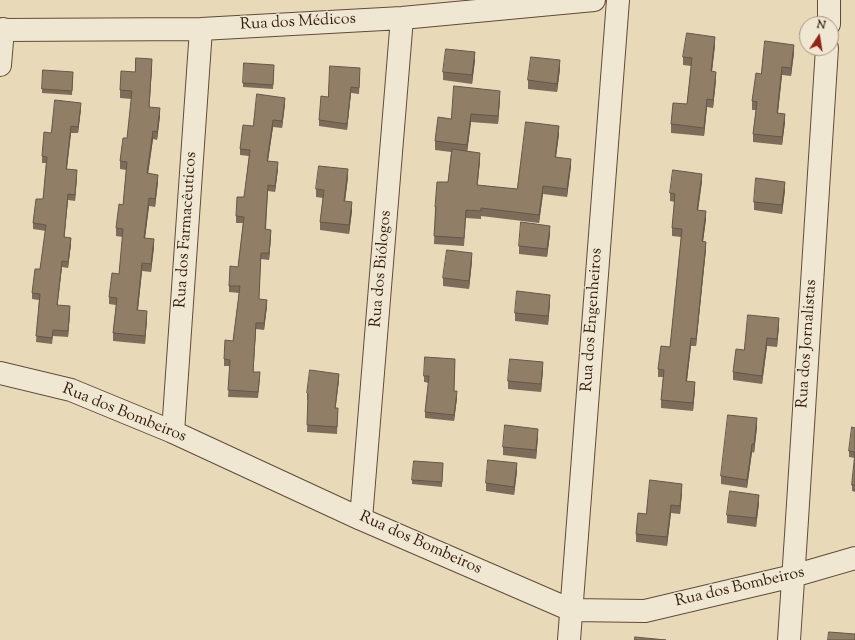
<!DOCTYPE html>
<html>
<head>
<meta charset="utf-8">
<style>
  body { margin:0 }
  #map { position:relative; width:855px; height:640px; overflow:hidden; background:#e8dab9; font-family:"Sorts Mill Goudy",serif }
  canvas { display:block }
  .north { position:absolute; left:799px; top:16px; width:40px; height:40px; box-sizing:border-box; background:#f0e7d2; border:1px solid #a49584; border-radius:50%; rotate:12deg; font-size:11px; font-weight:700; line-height:16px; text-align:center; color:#311b0e }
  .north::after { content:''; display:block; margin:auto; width:14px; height:18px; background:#8f2418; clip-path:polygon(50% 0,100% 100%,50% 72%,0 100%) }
</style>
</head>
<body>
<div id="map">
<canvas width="855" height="640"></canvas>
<div class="north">N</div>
</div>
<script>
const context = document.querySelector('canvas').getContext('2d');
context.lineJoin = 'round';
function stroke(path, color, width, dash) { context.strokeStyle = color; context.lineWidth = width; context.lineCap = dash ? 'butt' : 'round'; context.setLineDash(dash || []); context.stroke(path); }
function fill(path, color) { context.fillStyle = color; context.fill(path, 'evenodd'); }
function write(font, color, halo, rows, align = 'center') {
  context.font = font + ' "Sorts Mill Goudy",serif'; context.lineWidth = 3; context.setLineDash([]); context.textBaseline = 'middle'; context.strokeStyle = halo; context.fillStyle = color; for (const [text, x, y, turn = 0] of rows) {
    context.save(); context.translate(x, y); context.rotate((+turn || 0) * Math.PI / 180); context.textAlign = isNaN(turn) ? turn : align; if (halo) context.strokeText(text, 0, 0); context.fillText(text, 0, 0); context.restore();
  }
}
const street = new Path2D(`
  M829,24V0
  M0,30L201,29L402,18L594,0
  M0,65L3,29
  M0,373L71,390L173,432L361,519L571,610L645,611L793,576L855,558
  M173,432L201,29
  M361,519L402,18
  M569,640L618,0
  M789,640L796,535L827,48`);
stroke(street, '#5f4b39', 24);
stroke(street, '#f0e7d2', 22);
fill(new Path2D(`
  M715,45L712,71L716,80L713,108L707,107L704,136L671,133V124L687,104L691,66L683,65V57Z
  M794,53L791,76L782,75L778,113L785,122L782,145L753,142V134L756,110H752V101L761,74Z
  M475,60L472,84L443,80V72Z
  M152,67L149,107L160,116L157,140L153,139L148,174L158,182L155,207L149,206L145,238L154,247L151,272L142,271L138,310L147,319L145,344L113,341V333L116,305L109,304V297L119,274L123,237L116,236V228L123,205L126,170L120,169V161L127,138L132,99L120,98V90L135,72Z
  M274,69L273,89L243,87V83Z
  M560,69L557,92L528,89V80Z
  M43,70L73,76L72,95L42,93Z
  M360,75L359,94L351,93L347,130L319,126V120L328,97Z
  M500,99L498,124L471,122L467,151L480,161L477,185L517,189L559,134L556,157L571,166L567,197L543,194L539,223L481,216V219L466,218L464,246L434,244L435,207L448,182L451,152L435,150V141L451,119Z
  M285,104L282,128L273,127L268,161L278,169L275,192L268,191L266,230L271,237L269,260L261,259L259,299L267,306L264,330L256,329L253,372L260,379L258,398L228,397L230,366H224V359L233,341L239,293L229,292V286L238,267L243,223H236V216L244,197L249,156L240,155V149L253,126Z
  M81,109L78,133H71L67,169L77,176L75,201L68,200L64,237L71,244L68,268L62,267L57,305L70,313L68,337L53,336L52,344L36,342L39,300L32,299V293L40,269L46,231L33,229V223L43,199L46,163H42V156L51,133Z
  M348,177L345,201L352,211L349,234L320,230V222L323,198L316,197V189Z
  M702,181L698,210L706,219L703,241L706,249L696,346H691L687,381L695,389L693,411L661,408V400L663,377H658V369L670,347L681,237L672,236V228L675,202L670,201V193Z
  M785,190L782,214L754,210V202Z
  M550,234L547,257L519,254V246Z
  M472,261L469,289L443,286V278Z
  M550,303L548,325L515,321V313Z
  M779,326L777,347L767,346L762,384L733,380V372L744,350Z
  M455,365L454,391L457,398L454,421L425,418V412L429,383L424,382V376Z
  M543,370L541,392L508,389V381Z
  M339,380L335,408L338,414L337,434L307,432L308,400H307V393Z
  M757,427L754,453L752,452L747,488L721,484V476Z
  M855,428V492L852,491V485L855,458L849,457V451Z
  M538,437L536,459L503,455V447Z
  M443,463L442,487L412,484V480Z
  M517,471L514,495L486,491V483Z
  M682,492L680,514L671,513L667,546L636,542V534L646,514Z
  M759,503L756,527L727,523V515Z`), '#7c6c59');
fill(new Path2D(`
  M715,37V45L711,80V71Z
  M794,45V53L791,76V68Z
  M475,52V60L472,84V75Z
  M152,59V67L149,115V107Z
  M560,60V69L557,92V84Z
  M782,67V75L777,121V113Z
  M716,72V80L713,108V100Z
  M351,87V93L347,130V124Z
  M500,91V99L498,124V116Z
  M285,98V104L282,128V121Z
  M707,99V107L704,136V128Z
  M81,103V109L78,133V127Z
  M160,108V116L157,140V132Z
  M471,114V122L467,153V145Z
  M785,114V122L782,145V137Z
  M273,120V127L267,167V161Z
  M71,126V133L66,175V169Z
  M559,126V134L555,164V157Z
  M153,131V139L147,181V173Z
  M480,153V161L477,193V185Z
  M571,159V166L567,197V189Z
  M278,162V169L275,192V186Z
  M348,169V177L344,209V201Z
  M77,170V176L75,201V195Z
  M702,174V181L697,218V210Z
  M158,175V182L155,207V199Z
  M785,182V190L782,214V205Z
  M543,186V194L539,223V215Z
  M68,194V200L64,243V237Z
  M149,198V206L144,246V238Z
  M352,202V211L349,234V225Z
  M706,211V219L702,249V241Z
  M550,226V234L547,257V249Z
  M271,230V237L269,260V253Z
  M71,238V244L68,268V262Z
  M154,239V247L151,272V264Z
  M706,242V249L696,346V339Z
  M472,253V261L469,289V281Z
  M62,261V267L57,311V305Z
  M142,263V271L137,318V310Z
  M550,295V303L548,325V316Z
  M267,300V306L264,330V323Z
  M70,306V313L68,337V331Z
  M147,311V319L145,344V336Z
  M779,318V326L777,347V339Z
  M256,323V329L253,379V372Z
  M691,338V346L686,388V381Z
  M767,338V346L762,384V376Z
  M543,362V370L541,392V384Z
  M339,374V380L335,414V408Z
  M695,382V389L693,411V403Z
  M457,391V398L454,421V415Z
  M757,418V427L754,453V444Z
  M538,429V437L536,459V450Z
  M752,444V452L747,488V480Z
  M517,463V471L514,495V487Z
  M682,484V492L680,514V506Z
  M759,495V503L756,527V518Z
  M671,505V513L667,546V537Z`), '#655848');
const building = new Path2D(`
  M687,33L715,37L711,71L716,72L713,100L707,99L704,128L671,124L673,103L687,104L692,58L683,57Z
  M765,41L794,45L791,68L782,67L777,113L785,114L782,137L753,134L757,102L752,101L756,73L761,74Z
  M446,49L475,52L472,75L443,72Z
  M531,57L560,60L557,84L528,80Z
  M136,58L152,59L149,107L160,108L157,132L153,131L147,173L158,175L155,199L149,198L144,238L154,239L151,264L142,263L137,310L147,311L145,336L113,333L117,298L109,297L112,273L119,274L123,229L116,228L119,204L123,205L127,162L120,161L123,138H127L132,91L120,90L121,71L135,72Z
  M244,63L274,65L273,85L243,83Z
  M330,66L360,68L359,88L351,87L347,124L319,120L321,96L328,97Z
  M43,70L73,72L72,91L42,89Z
  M454,86L500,91L498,116L471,114L467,145L435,141L438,117L451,119Z
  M257,94L285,98L282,121L273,120L267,161L278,162L275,186L268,185L265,229L271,230L269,253H261L259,299L267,300L264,323H256L253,372H260L258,392L228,390L230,360L224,359L225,340L233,341L240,286H229L230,266L238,267L244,217L236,216L237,197H244L250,150L240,149L243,125L253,126Z
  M55,100L81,103L78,127L71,126L66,169L77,170L75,195L68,194L64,237L71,238L68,262L62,261L57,305L70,306L68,331L53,330L52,338L36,336L40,294L32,293L35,269H40L46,225L33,223L36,199H43L47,157L42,156L44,132L51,133Z
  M526,122L559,126L555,157L571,159L567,189L543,186L539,215L481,208V211L466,210L464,238L434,236L436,207H435L437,182H448L452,149L480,153L477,185L517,189Z
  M319,166L348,169L344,201L352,202L349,225L320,222L324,190L316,189Z
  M673,170L702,174L697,210L706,211L702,241L706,242L696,339L691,338L686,381L695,382L693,403L661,400L664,370L658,369L661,346L670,347L682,229L672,228L675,194L670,193Z
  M756,178L785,182L782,205L754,202Z
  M521,222L550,226L547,249L519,246Z
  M447,250L472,253L469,281L443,278Z
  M517,291L550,295L548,316L515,313Z
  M748,315L779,318L777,339L767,338L762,376L733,372L736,349L744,350Z
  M425,357L455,359L454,391H457L454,415L425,412L429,376H424Z
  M510,359L543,362L541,384L508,381Z
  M310,370L339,374L335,408H338L337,427L307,425L308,394L307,393Z
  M728,415L757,418L754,444H752L747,480L721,476Z
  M505,425L538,429L536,450L503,447Z
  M852,427L855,428V452L849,451Z
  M855,453V485H852Z
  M488,460L517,463L514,487L486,483Z
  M414,461L443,463L442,482L412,480Z
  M650,480L682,484L680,506L671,505L667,537L636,534L638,513L646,514Z
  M730,491L759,495L756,518L727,515Z
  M829,632L855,634V640H828Z
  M635,637L666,640H635Z`);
fill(building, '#907e67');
stroke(building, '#655848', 1);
write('16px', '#311b0e', '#f0e7d2', [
  ["Rua dos Médicos",298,23,-3],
  ["Rua dos Farmacêuticos",187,230,-86],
  ["Rua dos Biólogos",382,269,-85],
  ["Rua dos Engenheiros",593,320,-86],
  ["Rua dos Jornalistas",808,344,-86],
  ["Rua dos Bombeiros",124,414,22],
  ["Rua dos Bombeiros",420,544,24],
  ["Rua dos Bombeiros",740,588,-13]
]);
</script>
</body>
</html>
